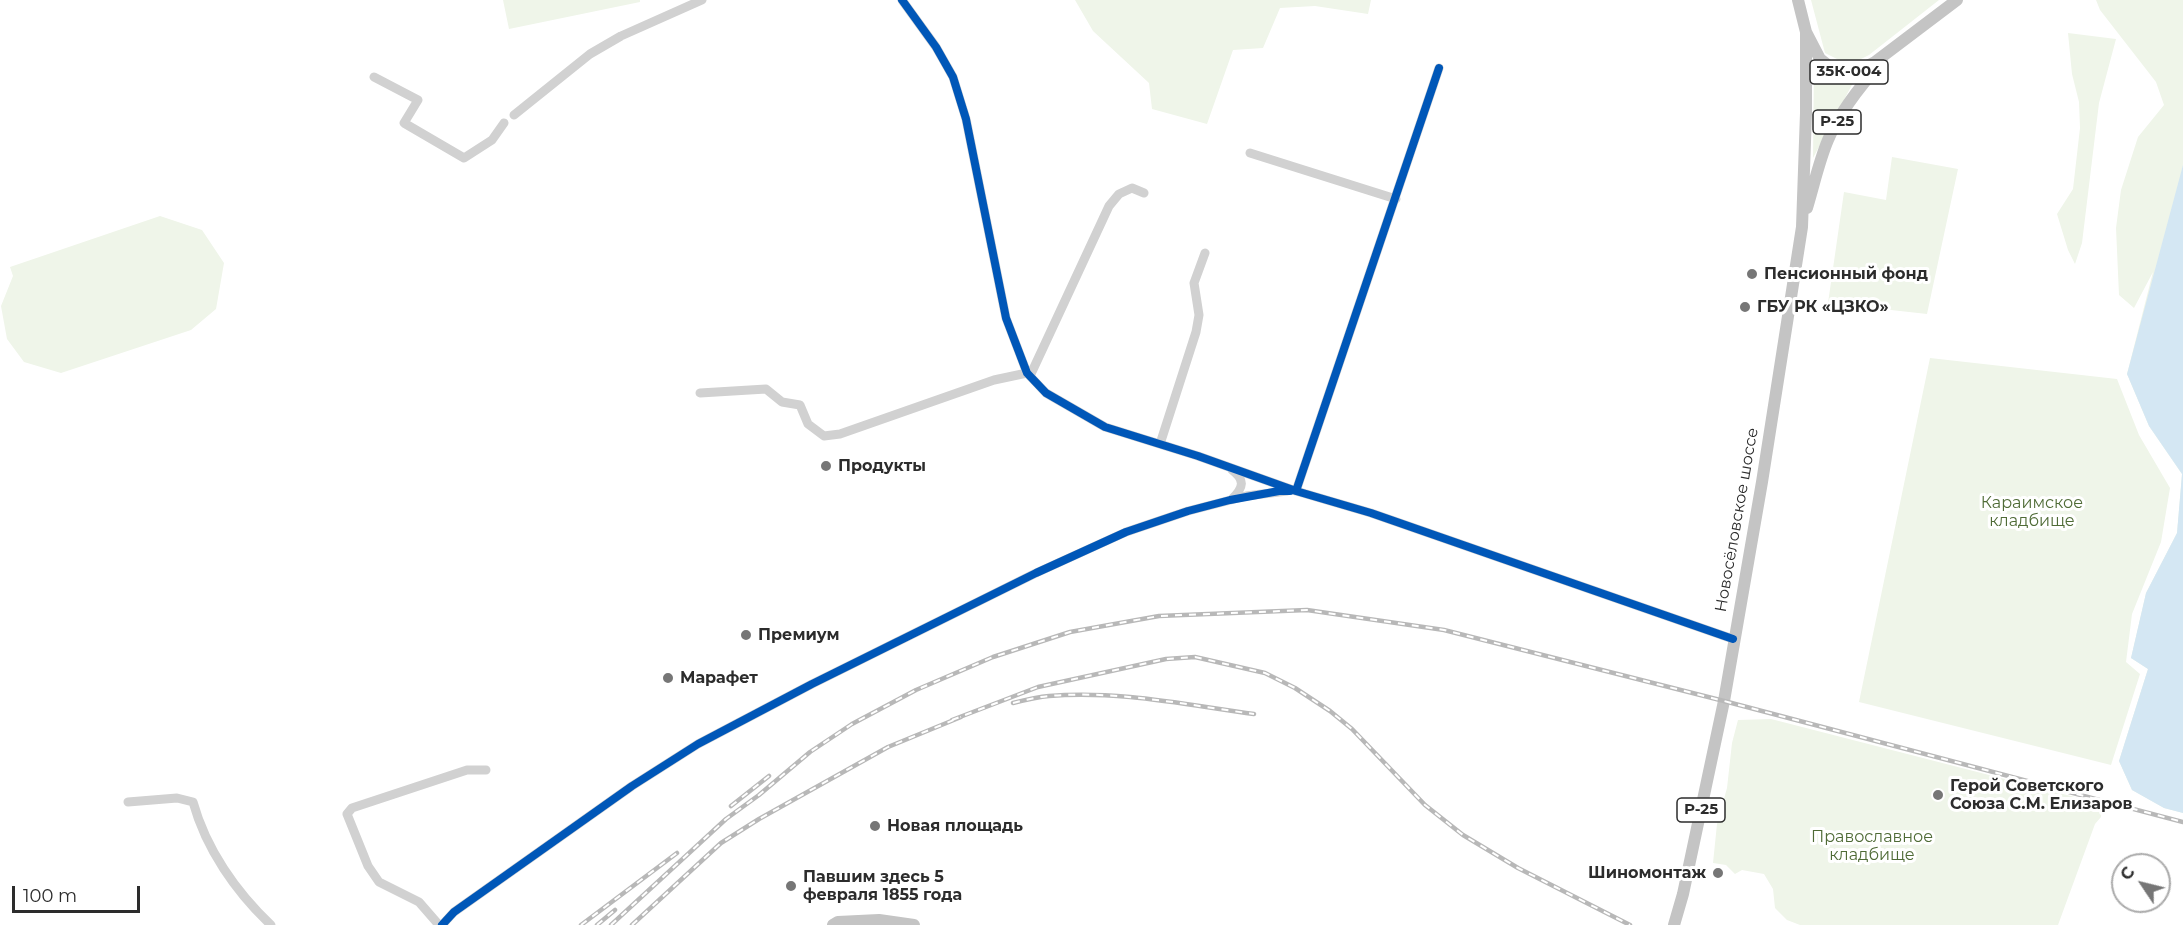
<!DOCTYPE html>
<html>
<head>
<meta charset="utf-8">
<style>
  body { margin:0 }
  #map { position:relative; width:2183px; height:925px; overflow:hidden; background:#fff; font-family:Montserrat,sans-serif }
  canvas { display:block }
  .north { position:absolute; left:2111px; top:853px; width:60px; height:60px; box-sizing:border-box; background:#fff; border:2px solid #ababab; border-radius:50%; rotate:305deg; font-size:16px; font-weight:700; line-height:24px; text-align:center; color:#2c2c2c }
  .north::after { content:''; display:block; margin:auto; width:21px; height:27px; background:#767676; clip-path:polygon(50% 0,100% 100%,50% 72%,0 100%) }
  .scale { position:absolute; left:12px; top:886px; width:128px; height:27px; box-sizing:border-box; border:3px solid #2c2c2c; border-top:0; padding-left:8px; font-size:18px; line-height:21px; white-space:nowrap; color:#2c2c2c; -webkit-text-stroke:4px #fff; paint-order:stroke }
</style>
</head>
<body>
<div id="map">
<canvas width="2183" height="925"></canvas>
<div class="north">С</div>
<div class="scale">100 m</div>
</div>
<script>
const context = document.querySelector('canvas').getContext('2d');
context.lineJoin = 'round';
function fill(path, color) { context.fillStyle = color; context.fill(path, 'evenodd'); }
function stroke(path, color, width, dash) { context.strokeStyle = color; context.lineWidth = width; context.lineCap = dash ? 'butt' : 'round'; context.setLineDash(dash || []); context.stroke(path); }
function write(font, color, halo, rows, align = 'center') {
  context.font = font + ' Montserrat,sans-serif'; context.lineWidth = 6; context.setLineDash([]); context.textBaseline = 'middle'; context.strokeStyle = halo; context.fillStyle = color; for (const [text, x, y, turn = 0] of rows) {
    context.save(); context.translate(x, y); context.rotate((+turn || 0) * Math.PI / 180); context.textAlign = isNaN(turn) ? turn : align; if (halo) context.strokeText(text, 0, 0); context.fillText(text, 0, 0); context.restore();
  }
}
fill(new Path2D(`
  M503,0H640V2L509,29Z
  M1075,0H1371L1368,14L1315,6L1280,8L1263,48L1233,50L1207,124L1152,109L1149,83L1093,31Z
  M1811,0H1939L1869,55L1849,65L1825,53Z
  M2096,0H2183V813L2164,808L2132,790L2119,761L2148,669L2131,658L2146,593L2177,533L2182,474L2149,426L2127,374L2153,272L2134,308L2119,295L2116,228L2121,190L2138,137L2164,105L2156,82L2100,10Z
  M2068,33L2116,39L2099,103L2082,243L2075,264L2068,250L2057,214L2073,189L2080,128L2079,102L2072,74Z
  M1814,67C1827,79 1837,80 1854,81L1813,158Z
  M1892,157L1958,169L1927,314L1828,303L1844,192L1886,200Z
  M160,216L202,230L224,263L216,309L191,330L61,373L24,362L7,339L1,306L13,276L10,267Z
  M1930,358L2117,379L2139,435L2170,488L2161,542L2132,614L2126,662L2140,674L2111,765L1859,702Z
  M1771,719L2102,804L2101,817L2095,824L2058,925H1800L1787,920L1775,908L1773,889L1764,874L1742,870L1735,874L1726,865L1713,863L1717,824L1727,788L1732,743L1738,720Z`), '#eff5e9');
fill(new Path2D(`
  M2183,165V813L2164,808L2132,790L2119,761L2148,669L2131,658L2146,593L2177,533L2182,474L2149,426L2127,374Z`), '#d4e7f3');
stroke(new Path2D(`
  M902,0L936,47L953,77L966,119L1006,318L1027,373L1046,393L1105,427L1198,456L1296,491L1371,513L1733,639
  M374,77L418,100L404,123L464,158L492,140L504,123
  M514,115L590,54L621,36L702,0
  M1250,153L1396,199
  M1030,376L1109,206L1119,194L1132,188L1144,193
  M700,393L766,389L782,402L800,405L808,424L824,436L840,434L994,380L1027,373
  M1160,444L1196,332L1199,315L1194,283L1205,253
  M1296,491L1439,68
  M1232,499C1244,487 1245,480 1232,470
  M128,802L177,798L193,802C206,849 236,892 271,925
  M439,925L419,902L379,882L368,866L347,814L352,808L467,770H486
  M442,925L454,912L632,786L698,744L812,684L1036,573L1126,532L1188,511L1246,496L1287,491`), '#d1d1d1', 9);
stroke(new Path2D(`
  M1798,0L1806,32L1820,59L1829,66L1849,72L1859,70L1875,62L1957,0
  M1807,208C1814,185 1819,161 1828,140C1840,111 1861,85 1882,62
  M833,925L838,922L879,920L914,925
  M1674,925L1683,894L1724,701L1762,482L1802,227L1806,113V32`), '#c4c4c4', 12);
const rail = new Path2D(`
  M1013,703C1025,700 1037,697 1049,696C1117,690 1187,705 1254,714
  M952,720L1038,687L1166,659L1195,657L1265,673L1295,688L1330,711L1352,729L1425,805L1463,835L1518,868L1630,925
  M731,806L769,776
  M581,925L677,853
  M597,925L615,910
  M611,925L726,819L759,795L810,752L852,724L916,690L993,657L1070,632L1159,616L1307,610L1444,630L1724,701L2183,822
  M632,925L721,843L759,819L888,747L961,717`);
stroke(rail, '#b8b8b8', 4.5);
stroke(rail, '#fff', 2, [7]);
stroke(new Path2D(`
  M902,0L936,47L953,77L966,119L1006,318L1027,373L1046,393L1105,427L1198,456L1296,491L1371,513L1733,639
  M1296,491L1439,68
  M442,925L454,912L632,786L698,744L812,684L1036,573L1126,532L1188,511L1230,500L1279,491H1290`), '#0057b8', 8);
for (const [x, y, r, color] of [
  [1752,274,6,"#767676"],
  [1745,307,6,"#767676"],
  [826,466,6,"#767676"],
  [746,635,6,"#767676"],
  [668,678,6,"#767676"],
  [1938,795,6,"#767676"],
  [875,826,6,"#767676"],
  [1718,873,6,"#767676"],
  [791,886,6,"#767676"]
]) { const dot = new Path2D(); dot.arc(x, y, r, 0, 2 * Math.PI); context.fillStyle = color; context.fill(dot); stroke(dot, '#fff', 2); }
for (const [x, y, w] of [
  [1849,72,78],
  [1837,122,48],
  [1701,810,48]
]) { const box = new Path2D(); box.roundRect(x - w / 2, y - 12, w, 24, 4.5); context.fillStyle = '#fff'; context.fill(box); stroke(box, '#2c2c2c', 1.5); }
write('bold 15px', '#2c2c2c', null, [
  ["35К-004",1849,72],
  ["Р-25",1837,122],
  ["Р-25",1701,810]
]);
write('bold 16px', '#2c2c2c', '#fff', [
  ["Пенсионный фонд",1764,274],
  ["ГБУ РК «ЦЗКО»",1757,307],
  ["Продукты",838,466],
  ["Премиум",758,635],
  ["Марафет",680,678],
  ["Герой Советского",1950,786],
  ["Союза С.М. Елизаров",1950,804],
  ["Новая площадь",887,826],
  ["Шиномонтаж",1706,873,"right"],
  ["Павшим здесь 5",803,877],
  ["февраля 1855 года",803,895]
], 'left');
write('16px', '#4f6b36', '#fff', [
  ["Караимское",2032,503],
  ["кладбище",2032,521],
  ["Православное",1872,837],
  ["кладбище",1872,855]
]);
write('16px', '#2c2c2c', '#fff', [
  ["Новосёловское шоссе",1737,520,-80]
]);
</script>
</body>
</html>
